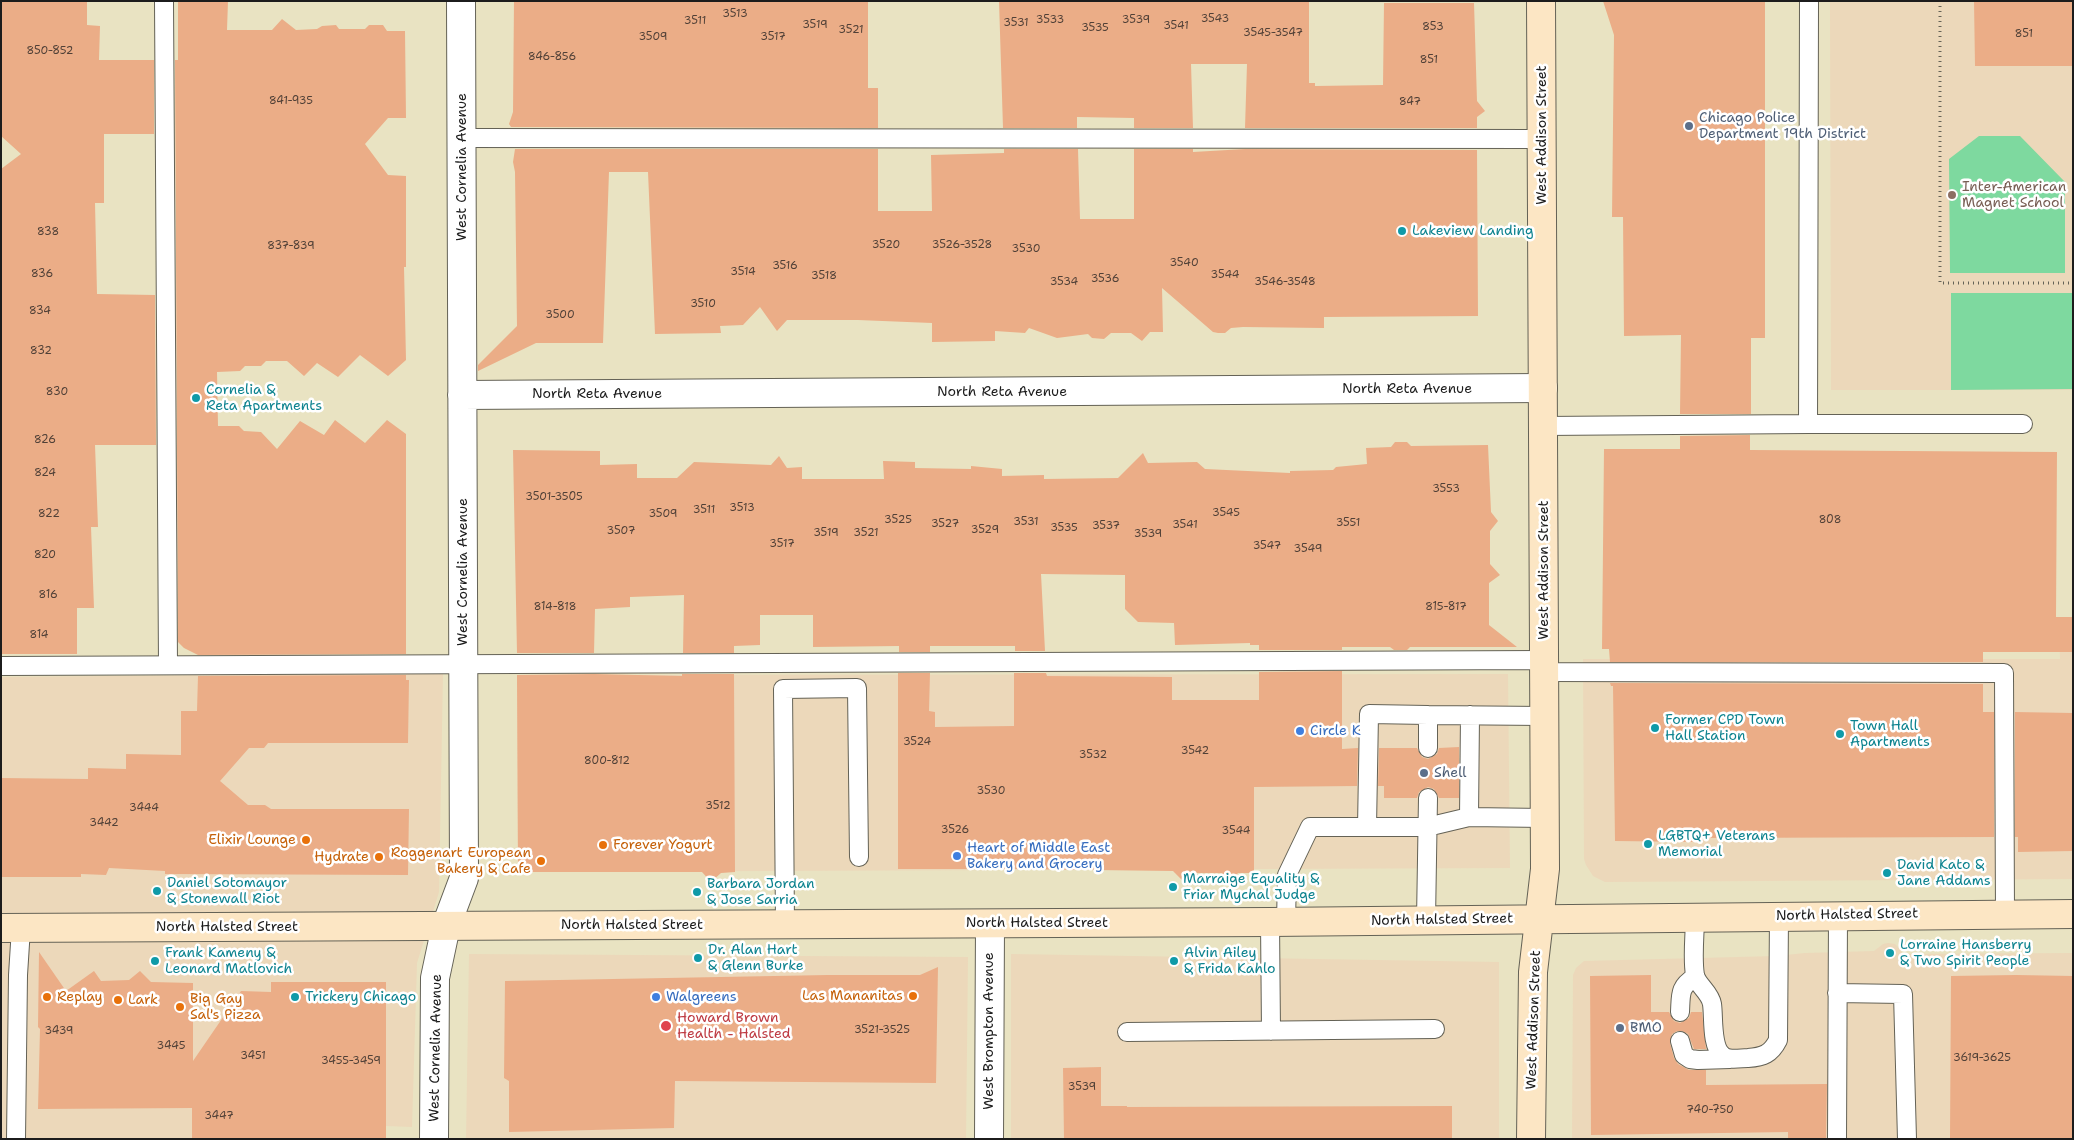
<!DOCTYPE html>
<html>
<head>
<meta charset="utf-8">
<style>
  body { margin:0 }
  #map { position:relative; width:2074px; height:1140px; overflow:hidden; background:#e9e3c2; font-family:"Shantell Sans",sans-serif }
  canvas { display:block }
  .frame { position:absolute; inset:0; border:2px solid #1c1c1c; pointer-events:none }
</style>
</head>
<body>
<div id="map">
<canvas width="2074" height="1140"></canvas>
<div class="frame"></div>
</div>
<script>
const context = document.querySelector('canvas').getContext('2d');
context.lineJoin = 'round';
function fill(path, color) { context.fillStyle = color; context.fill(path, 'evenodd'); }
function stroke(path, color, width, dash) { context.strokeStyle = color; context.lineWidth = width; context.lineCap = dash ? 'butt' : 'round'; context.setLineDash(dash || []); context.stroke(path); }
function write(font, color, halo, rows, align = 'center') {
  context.font = font + ' "Shantell Sans",sans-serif'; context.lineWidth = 5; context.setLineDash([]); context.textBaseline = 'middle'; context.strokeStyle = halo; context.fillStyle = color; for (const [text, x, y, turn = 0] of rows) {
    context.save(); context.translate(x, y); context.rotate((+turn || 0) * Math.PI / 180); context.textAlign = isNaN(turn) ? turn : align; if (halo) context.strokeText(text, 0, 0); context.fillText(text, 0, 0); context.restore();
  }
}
fill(new Path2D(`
  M1830,1H2073V390H1831Z
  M2059,617H2073V879L1605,882L1593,876L1586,865L1584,859L1583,659H2060Z
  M443,673L439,892L417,963L412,1127L309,1123L308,1139H1V677Z
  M1508,674L1510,868L518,872L517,675Z
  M1888,943L1895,944L1901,950L1902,954L2073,953V1139H1572L1573,975L1576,968L1584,961L1776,956L1805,953L1874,951L1883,944Z
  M469,954L968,957L966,1139H466Z
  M1011,954L1499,962V1139H1011Z`), '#ecd8ba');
fill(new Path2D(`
  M1979,136H2020L2065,182V273H1950L1949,159Z
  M1951,293H2073V389L1951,390Z`), '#7ed99f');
fill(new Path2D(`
  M1,1H87V25L100,26L99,60H154V134H104V203H95L97,294L155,295L156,445H95L98,527H91L94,608H77V654H1V169L21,154L1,136Z
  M178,1H228L227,30H272L282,19L296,30L317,29L322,26L336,25L339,29H365L369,25H383L387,31H405L406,118H388L365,144L388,175L406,176V267H404L406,360L388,376L360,355L338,377L317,363L304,376L287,361H266L261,366H245L240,371L217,372L218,426H239L244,431L261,432L277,449L300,421L324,435L335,420L365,443L387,420L406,434V654L198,655L184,648L178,642L175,60H178Z
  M514,1H868V88H878V128L511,127L509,124L513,112Z
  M999,1H1309V83H1315V86L1383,85L1384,3H1474L1477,101L1485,111L1477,117V128H1245L1247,64H1191L1193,128H1134V118L1077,117V128H1003Z
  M1603,1H1765V338H1751V414H1680L1681,335L1624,336L1623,217H1612L1614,35Z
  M1974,1H2073V66H1975Z
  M515,149H878V211H932L931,155L1004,153V149H1078L1080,219H1134V149H1193V152L1245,149L1477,150L1478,316L1324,317V328L1243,327L1231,328L1225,333H1218L1213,332L1162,288L1163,332H1150L1142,341L1131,333H1111L1104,339L1092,338L1088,334L1057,338L1029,328L1025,333L995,331V341L932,342V323L858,320H787L777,331L760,307L743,325L720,326L721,333L655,334L648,172H609L603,343H536L478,371V365L517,326L515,172L513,162Z
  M1750,435V450L2057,452L2056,617H2073V652H1983V662H1610L1609,649H1602L1604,449H1680V436Z
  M1395,442H1407L1411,446L1488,445L1491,512L1498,521L1490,531V564L1500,575L1489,583V625L1517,647H1410L1407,650H1394L1390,647H1342V650H1259V645H1250V643L1175,645L1174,623L1138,622L1125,609V575L1041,574L1045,651H1015V646H930V652H899V646L813,647V615H760V645L734,646V653H683L684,595L630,597V607L595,609L594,653H517L513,450L600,451V465L637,464V478H677L694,462L771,465L779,456L787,468L802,467V479H884L883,461L915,462V468L971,469V466L1002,469V476L1044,475V479L1118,478L1143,453L1148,463L1197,462L1205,469L1290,473V471L1333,470L1336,467L1367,464L1366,448L1391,447Z
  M1342,671V749L1358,748L1357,786L1254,787V873H1238L1231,881L1221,873H1194L1186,884L1173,871L1016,869H898V673H930L929,711L935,712V727L1014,726V673H1046L1047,676L1172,677V700H1259V672Z
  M594,674L682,676V674H734L735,872L721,873L711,882L702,872H518L517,675Z
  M406,675V680H409L408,743H268L264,748H249L220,781L248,805H265L271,809H409L408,875L165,874V871L109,868L106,875L81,874V877H1V778L88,779V768L126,769V754L181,755V711H197L198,676Z
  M1610,683L1983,684V712H1994V837L1697,838V842L1615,841L1613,686H1611Z
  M2015,712L2073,713V851L2018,852V837H2015Z
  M1459,747V798H1439L1434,789L1428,787L1419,792L1417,798H1384V786H1378L1379,748H1417L1422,757L1428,759L1437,754L1439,748Z
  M39,952L66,991L94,971L101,981L129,980L140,971L151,982L193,983V1061L241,991L271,992V982H386V1139H192V1108L38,1109L40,1029L38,1027Z
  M938,967L936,1083L675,1081L674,1128L509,1132V1081L504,1078L505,981L828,975H920Z
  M1651,975V1012H1669L1674,1021L1680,1023L1689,1018L1691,1012H1702L1706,1049H1694L1688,1034L1682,1031H1677L1672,1034L1670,1043L1674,1058L1678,1064L1689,1070H1706V1085L1827,1084L1826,1139H1788V1132L1591,1135L1590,976Z
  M2016,975L2073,976V1139H1950L1951,976Z
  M1101,1067V1106H1127V1107L1452,1106V1139H1064L1063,1068Z`), '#ebad87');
const lane = new Path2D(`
  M164,1L168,665
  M461,138L1542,139
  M1808,424H2023
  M1543,426L1808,424L1809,1
  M1,666L1544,660
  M1544,672L2004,673L2005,914
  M1428,715L1369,714L1367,827H1427L1469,817L1544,818
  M1428,748V715L1544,716
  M1469,817L1470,715
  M1695,917C1695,934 1692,958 1695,975C1697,985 1710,992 1712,1004C1714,1017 1711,1046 1722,1055C1728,1061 1740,1058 1748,1058C1763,1057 1771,1054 1778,1040L1779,916
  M1426,920L1428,798
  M1270,922L1271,1031
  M1286,922L1287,875L1310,827H1367
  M785,924L783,689L857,688L859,857
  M1837,993L1903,994L1907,1139
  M1680,1012C1681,994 1679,987 1695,977
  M1127,1032L1435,1029
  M1680,1041L1684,1055L1690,1059L1698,1060L1730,1059
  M16,1139L18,975L21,928
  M1837,1139L1838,915`);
const street = new Path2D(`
  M462,395L1543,388
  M434,1139L435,978L446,926L464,878L461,1
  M989,1139L990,924`);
const secondary = new Path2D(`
  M1,928L1270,922L2073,914
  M1531,1139L1533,972L1545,869L1541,1`);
stroke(lane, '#646256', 20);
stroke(street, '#646256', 30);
stroke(secondary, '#646256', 30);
stroke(new Path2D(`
  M1940,1V283H2073`), '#646256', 3, [1, 4]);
stroke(lane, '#fff', 18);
stroke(street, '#fff', 28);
stroke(secondary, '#fce6c4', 28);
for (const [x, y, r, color] of [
  [1689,126,5,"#5c6f8a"],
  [1952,195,5,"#8d6e63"],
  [1402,231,5,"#0f9aa8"],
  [196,398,5,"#0f9aa8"],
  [1655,728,5,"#0f9aa8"],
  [1300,731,5,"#3f7fe0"],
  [1840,734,5,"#0f9aa8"],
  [1424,773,5,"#5c6f8a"],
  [306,840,5,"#e8710a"],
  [1648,844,5,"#0f9aa8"],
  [603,845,5,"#e8710a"],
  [957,856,5,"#3f7fe0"],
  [379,857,5,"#e8710a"],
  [541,861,5,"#e8710a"],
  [1887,873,5,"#0f9aa8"],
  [1173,887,5,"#0f9aa8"],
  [157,891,5,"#0f9aa8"],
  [697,892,5,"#0f9aa8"],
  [1890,953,5,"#0f9aa8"],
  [698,958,5,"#0f9aa8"],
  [155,961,5,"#0f9aa8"],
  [1174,961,5,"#0f9aa8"],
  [913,996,5,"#e8710a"],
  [47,997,5,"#e8710a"],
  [295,997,5,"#0f9aa8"],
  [656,997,5,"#3f7fe0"],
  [118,1000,5,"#e8710a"],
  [180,1007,5,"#e8710a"],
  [666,1026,6,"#e0444e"],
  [1620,1028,5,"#5c6f8a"]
]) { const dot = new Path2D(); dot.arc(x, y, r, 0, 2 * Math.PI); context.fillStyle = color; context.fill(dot); stroke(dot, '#fff', 2); }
write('11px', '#504037', null, [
  ["3513",735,14],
  ["3543",1215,19],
  ["3533",1050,20],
  ["3539",1136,20],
  ["3511",695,21],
  ["3531",1016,23],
  ["3519",815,25],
  ["3541",1176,26],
  ["853",1433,27],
  ["3535",1095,28],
  ["3521",851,30],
  ["3545-3547",1273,33],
  ["851",2024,34],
  ["3509",653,37],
  ["3517",773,37],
  ["850-852",50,51],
  ["846-856",552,57],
  ["851",1429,60],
  ["841-935",291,101],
  ["847",1410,102],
  ["838",48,232],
  ["3520",886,245],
  ["3526-3528",962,245],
  ["837-839",291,246],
  ["3530",1026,249],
  ["3540",1184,263],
  ["3516",785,266],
  ["3514",743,272],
  ["836",42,274],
  ["3544",1225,275],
  ["3518",824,276],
  ["3536",1105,279],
  ["3534",1064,282],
  ["3546-3548",1285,282],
  ["3510",703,304],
  ["834",40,311],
  ["3500",560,315],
  ["832",41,351],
  ["830",57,392],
  ["826",45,440],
  ["824",45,473],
  ["3553",1446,489],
  ["3501-3505",554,497],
  ["3513",742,508],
  ["3511",704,510],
  ["3545",1226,513],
  ["822",49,514],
  ["3509",663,514],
  ["3525",898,520],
  ["808",1830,520],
  ["3531",1026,522],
  ["3551",1348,523],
  ["3527",945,524],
  ["3541",1185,525],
  ["3537",1106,526],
  ["3535",1064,528],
  ["3529",985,530],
  ["3507",621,531],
  ["3519",826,533],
  ["3521",866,533],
  ["3539",1148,534],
  ["3517",782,544],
  ["3547",1267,546],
  ["3549",1308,549],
  ["820",45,555],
  ["816",48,595],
  ["814-818",555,607],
  ["815-817",1446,607],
  ["814",39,635],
  ["3524",917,742],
  ["3542",1195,751],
  ["3532",1093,755],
  ["800-812",607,761],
  ["3530",991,791],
  ["3512",718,806],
  ["3444",144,808],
  ["3442",104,823],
  ["3526",955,830],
  ["3544",1236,831],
  ["3521-3525",882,1030],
  ["3439",59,1031],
  ["3445",171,1046],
  ["3451",253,1056],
  ["3619-3625",1982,1058],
  ["3455-3459",351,1061],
  ["3539",1082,1087],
  ["740-750",1710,1110],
  ["3447",219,1116]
]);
write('14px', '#4e5e75', '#fff', [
  ["Chicago Police",1699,118],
  ["Department 19th District",1699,134],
  ["Shell",1434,773],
  ["BMO",1630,1028]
], 'left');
write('14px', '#1c1c1c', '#fff', [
  ["West Addison Street",1542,135,-90],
  ["West Cornelia Avenue",462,167,-90],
  ["North Reta Avenue",1407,389],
  ["North Reta Avenue",1002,392],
  ["North Reta Avenue",597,394],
  ["West Addison Street",1544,570,-90],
  ["West Cornelia Avenue",463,572,-90],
  ["North Halsted Street",1847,915,-1],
  ["North Halsted Street",1442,920,-1],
  ["North Halsted Street",1037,923],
  ["North Halsted Street",632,925],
  ["North Halsted Street",227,927],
  ["West Addison Street",1534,1020,-88],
  ["West Brompton Avenue",989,1031,-90],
  ["West Cornelia Avenue",436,1048,-89]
]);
write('14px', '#785e54', '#fff', [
  ["Inter-American",1962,187],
  ["Magnet School",1962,203]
], 'left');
write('14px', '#0d838f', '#fff', [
  ["Lakeview Landing",1412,231],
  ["Cornelia &",206,390],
  ["Reta Apartments",206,406],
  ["Former CPD Town",1665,720],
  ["Hall Station",1665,736],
  ["Town Hall",1850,726],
  ["Apartments",1850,742],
  ["LGBTQ+ Veterans",1658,836],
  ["Memorial",1658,852],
  ["David Kato &",1897,865],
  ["Jane Addams",1897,881],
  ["Marraige Equality &",1183,879],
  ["Friar Mychal Judge",1183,895],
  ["Daniel Sotomayor",167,883],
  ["& Stonewall Riot",167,899],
  ["Barbara Jordan",707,884],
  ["& Jose Sarria",707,900],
  ["Lorraine Hansberry",1900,945],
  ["& Two Spirit People",1900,961],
  ["Dr. Alan Hart",708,950],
  ["& Glenn Burke",708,966],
  ["Frank Kameny &",165,953],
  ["Leonard Matlovich",165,969],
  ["Alvin Ailey",1184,953],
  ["& Frida Kahlo",1184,969],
  ["Trickery Chicago",305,997]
], 'left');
write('14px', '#366cbe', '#fff', [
  ["Circle K",1310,731],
  ["Heart of Middle East",967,848],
  ["Bakery and Grocery",967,864],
  ["Walgreens",666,997]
], 'left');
write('14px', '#c56008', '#fff', [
  ["Elixir Lounge",296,840],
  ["Forever Yogurt",613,845,"left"],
  ["Roggenart European",531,853],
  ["Bakery & Cafe",531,869],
  ["Hydrate",369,857],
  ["Las Mananitas",903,996],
  ["Replay",57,997,"left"],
  ["Big Gay",190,999,"left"],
  ["Sal's Pizza",190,1015,"left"],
  ["Lark",128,1000,"left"]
], 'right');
write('14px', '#be3a42', '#fff', [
  ["Howard Brown",677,1018],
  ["Health - Halsted",677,1034]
], 'left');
</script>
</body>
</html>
